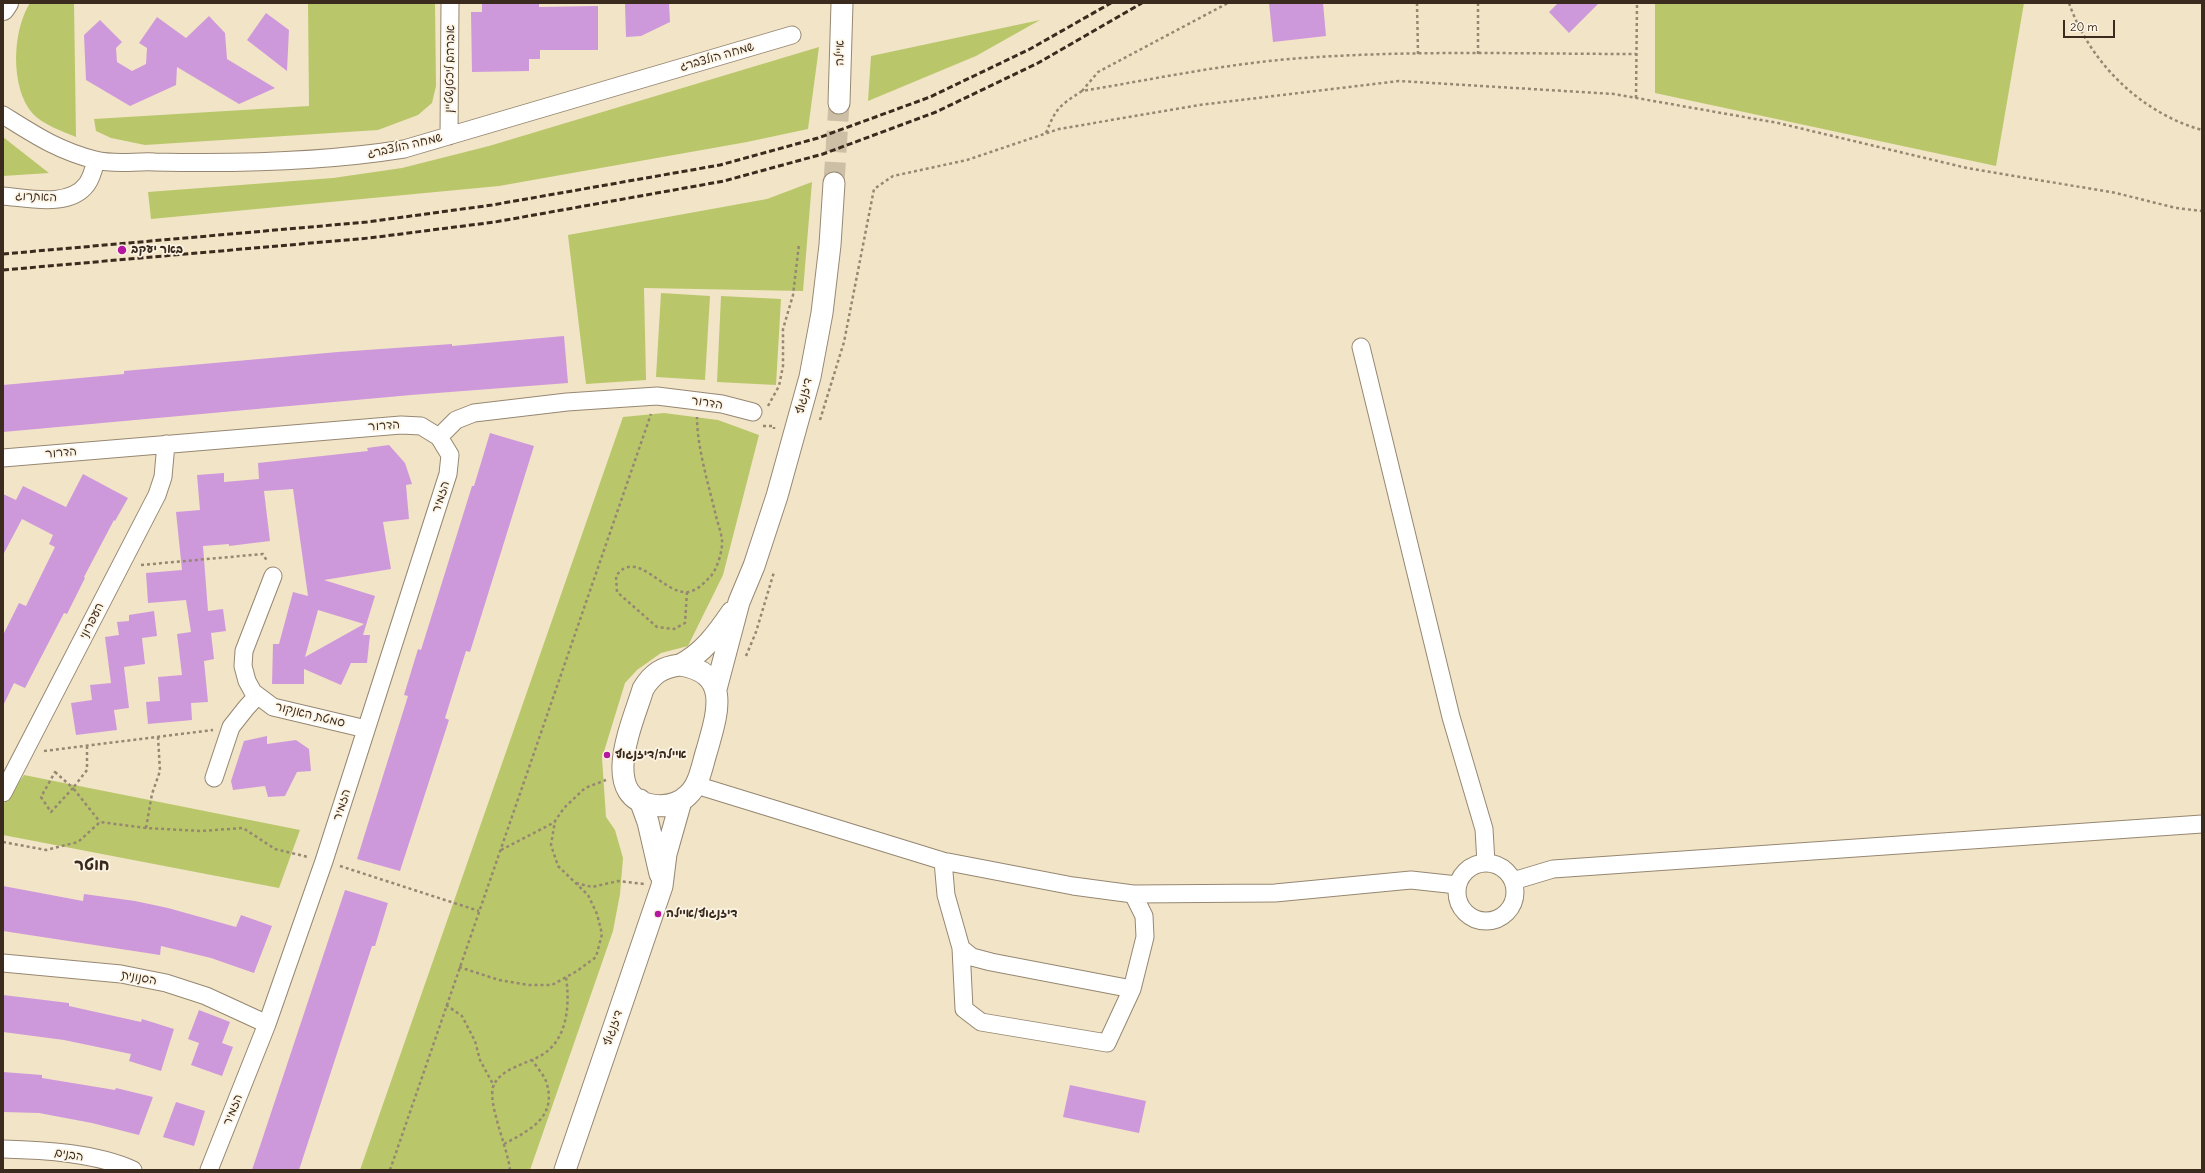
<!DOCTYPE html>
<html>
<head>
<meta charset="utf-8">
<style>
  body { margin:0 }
  #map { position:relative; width:2205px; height:1173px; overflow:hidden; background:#f2e4c7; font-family:Delius,sans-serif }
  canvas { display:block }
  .frame { position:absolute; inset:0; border:4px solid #3b2a1e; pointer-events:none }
  .scale { position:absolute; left:2063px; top:20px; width:52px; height:18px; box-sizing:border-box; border:2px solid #3b2a1e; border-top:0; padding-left:5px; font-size:12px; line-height:14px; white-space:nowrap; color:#3b2a1e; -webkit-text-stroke:3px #fcf5e5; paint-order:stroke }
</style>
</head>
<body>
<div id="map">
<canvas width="2205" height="1173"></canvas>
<div class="frame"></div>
<div class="scale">20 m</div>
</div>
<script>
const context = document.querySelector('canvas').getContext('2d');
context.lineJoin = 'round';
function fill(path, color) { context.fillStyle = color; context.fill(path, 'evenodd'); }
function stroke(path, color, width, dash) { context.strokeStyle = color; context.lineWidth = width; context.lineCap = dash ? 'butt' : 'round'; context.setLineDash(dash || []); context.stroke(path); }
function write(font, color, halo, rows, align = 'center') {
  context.font = font + ' Delius,"Playpen Sans Hebrew",sans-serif'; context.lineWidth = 3.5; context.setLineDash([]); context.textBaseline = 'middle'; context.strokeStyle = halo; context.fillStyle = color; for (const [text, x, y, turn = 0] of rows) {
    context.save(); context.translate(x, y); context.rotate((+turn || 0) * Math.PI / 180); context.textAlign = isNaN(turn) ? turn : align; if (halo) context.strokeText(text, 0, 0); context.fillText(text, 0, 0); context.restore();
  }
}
fill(new Path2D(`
  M30,3H74L76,137C62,131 44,125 33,114C10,88 12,31 30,3Z
  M308,3H435L436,86L432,103L418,115L378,130L145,145L111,138L96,131L94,119L309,106Z
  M1655,3H2024L1996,166L1655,93Z
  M1040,20L976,56L868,101L871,56Z
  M819,47L808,129L747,142L499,186L151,219L148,192L333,178L402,168L489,146Z
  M3,137L49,173L3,176Z
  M812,182L803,291L644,288L646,380L586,384L568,235L767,199Z
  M661,293L710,296L705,380L656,377Z
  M721,296L781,299L776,385L717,382Z
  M664,413L718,420L759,435L723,575L688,646L661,653L637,670L625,683L602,758L606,817L615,830L623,858L620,894L613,931L530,1170H360L623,417Z
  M24,775L300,830L279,888L3,835V805Z`), '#b9c76a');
fill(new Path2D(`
  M482,3H539V7L598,6V50H540V59H529V71L472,72L471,12H482Z
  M625,3H669L670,22L641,36L626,37Z
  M1269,3H1323L1326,36L1273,42Z
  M1558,3H1599L1569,33L1549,12Z
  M266,13L289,30L287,71L247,40Z
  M209,16L225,33L227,59L275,88L239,104L177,67L176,85L130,106L86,80L84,35L100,20L122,42L116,48L117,62L132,71L146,64L147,48L139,43L157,17L186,38Z
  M564,336L568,383L411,395L3,432V385L124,374V371L338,352L452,344V346Z
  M490,433L534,446L470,652L466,651L445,718L449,720L400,871L357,859L408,696L404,695L418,649L421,650L472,486H474Z
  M389,445L405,463L412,484L406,485L409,519L383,522L391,569L324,580L375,596L363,635H370L367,663H351L341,685L304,669V684H272L273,644H279L293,592L308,596L293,489L264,491L270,541L229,546V544L203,546L208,611L223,609L226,631L211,633L214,659L204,661L208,702L191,703L192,720L148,724L146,702L160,701L158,677L182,675L177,634L191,632L186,600L148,603L146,573L182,570L176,512L200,510L197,475L224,473V482L259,479L258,463L368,451L367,448ZM318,610L364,624L305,657Z
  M83,474L128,498L115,521L114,520L84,577L85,578L67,614L64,613L25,688L14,683L3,706V635L19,603L26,606L55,547L49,544L53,535L22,519L3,555V494L16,500L23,486L66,507Z
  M154,611L157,636L142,638L145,664L124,667L129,708L114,710L117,730L76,735L71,703L92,700L90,685L111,683L105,637L119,635L117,622L129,621V615Z
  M267,736V744L296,740L309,749L311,771L297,772L285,796L268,797L265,786L233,790L231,781L244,741Z
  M3,886L83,901L84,894L135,901L168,908L236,927L241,915L272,926L254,973L211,958L161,946L160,955L3,931Z
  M345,890L388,903L375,946H372L299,1170H252Z
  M3,995L69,1003V1006L141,1022L142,1019L174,1029L161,1071L129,1061L131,1054L64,1040L3,1032Z
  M199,1010L230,1022L222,1043L233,1047L222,1076L191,1065L199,1043L188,1039Z
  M3,1072L42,1075V1078L115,1090L116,1088L153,1097L139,1135L92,1123L39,1113L3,1112Z
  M1070,1085L1146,1101L1139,1133L1063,1117Z
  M176,1102L205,1111L194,1146L163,1137Z`), '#ce99db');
stroke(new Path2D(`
  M834,183L839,103`), '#cdbfa5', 21, [21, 10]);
const minor = new Path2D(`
  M3,115C35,135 57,150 95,160C115,165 135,161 155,162C238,164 322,162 404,149L792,35
  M449,136L450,3
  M3,196C28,198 70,208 87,184C92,177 94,168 96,160
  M1361,347L1451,717L1484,829L1486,863
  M439,437L456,420L474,413L567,402L657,396L722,404L753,412
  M3,458L401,425L421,426L439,437L450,455L448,474L324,861L267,1024L209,1170
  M273,576L244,651L243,666L247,681L253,692L273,707L366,729
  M214,778L231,727L246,708L257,696
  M696,785L943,861L1073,886L1133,894L1275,893L1411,880L1457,885
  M3,793L157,495L163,477L166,444
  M943,861L946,895L961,948L964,1009L981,1022L1107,1043L1132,989
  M1457 892a29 29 0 1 1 58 0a29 29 0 1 1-58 0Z
  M1513,881L1553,869L2202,824
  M961,948L972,957L991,962L1132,989L1145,937L1144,916L1133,894
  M3,963L121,974L166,983L206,996L267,1024
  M3,1149C44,1150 96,1153 133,1170`);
const tertiary = new Path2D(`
  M839,103L842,3
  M680,665C732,673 717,714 707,750C702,765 700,784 688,795C678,805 665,807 652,805C598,796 634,720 643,689C652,674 662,667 680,665Z
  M680,665C703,653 717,634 732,612
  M716,689L739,602L754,566L777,496L810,377L822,313L830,245L834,183
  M640,800L648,822L660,874
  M565,1170L662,886L666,854L681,801`);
const secondary = new Path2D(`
  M3,9L7,3`);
stroke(minor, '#968772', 19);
stroke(tertiary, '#968772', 23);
stroke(secondary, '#968772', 24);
stroke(new Path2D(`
  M1417,3L1418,54
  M2069,3C2090,63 2141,113 2202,130
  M1478,54V3
  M1082,91L1098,72L1228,3
  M1636,98L1637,3
  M1046,133C1056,108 1059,106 1082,91C1155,79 1229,63 1303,58C1414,50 1526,54 1636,54
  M768,406L779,386L783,366V329L793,295L799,244
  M820,420L844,342L874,189L893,176L967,160L1059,129L1199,105L1399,81L1614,94L1778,123L1967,168L2116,193L2176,208L2202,211
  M763,426H774V429
  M141,565L263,554L267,561
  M687,592L685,623L674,629L657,627L617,592L616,576C637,547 663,595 688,592C698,590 704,583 710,577C717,570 723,550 722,540C721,532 718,524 716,516C709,486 697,448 697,417
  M746,656L756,632L774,572
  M87,746V770L73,788L100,822
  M44,751L213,730
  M55,772L73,788L51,812L41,797Z
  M146,828L152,794L160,771L158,737
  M3,842L46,850L78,842L100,822L146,828L201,831L243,828L275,849L308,857
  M501,850L555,822
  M340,866L479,911
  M576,883L592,887L618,881L644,884
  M459,967L499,980L529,985H552L577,971L596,957L602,934L597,914L588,895L558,866L551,845L555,821L564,808L585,788L606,780
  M446,1005L462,1016L475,1041L480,1060L494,1086
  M504,1144C530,1130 558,1117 546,1081C543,1074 536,1066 532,1060
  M390,1170L651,414
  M510,1170C508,1149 488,1105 493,1087C499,1069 526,1064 540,1056C568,1041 570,1004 566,977`), '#968772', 2.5, [3, 3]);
stroke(minor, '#fff', 17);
stroke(tertiary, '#fff', 21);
stroke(secondary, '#fff', 22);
stroke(new Path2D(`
  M3,254L367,222L492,205L720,165L818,138L930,97L1030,49L1111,3
  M3,270L369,238L495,222L724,181L823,154L936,112L1038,63L1142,3`), '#3b2a1e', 3, [6, 3]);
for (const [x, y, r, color] of [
  [122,250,5,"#b5179e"],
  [607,755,4,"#b5179e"],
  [658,914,4,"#b5179e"]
]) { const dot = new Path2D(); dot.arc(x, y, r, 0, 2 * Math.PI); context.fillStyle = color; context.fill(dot); stroke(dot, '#fcf5e5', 1.5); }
write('12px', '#3b2a1e', '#fcf5e5', [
  ["איילה",840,53,-89],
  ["שמחה הולצברג",717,57,-16],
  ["אברהם ליכטנשטיין",450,69,-89],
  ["שמחה הולצברג",405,146,-13],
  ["האתרוג",36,197,2],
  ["דיזנגוף",804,396,-76],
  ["הדרור",707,403,9],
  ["הדרור",384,426,-4],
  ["הדרור",61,453,-5],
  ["הזמיר",441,497,-72],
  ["העפרוני",92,621,-63],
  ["סמטת האנקור",310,715,14],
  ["הזמיר",342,805,-72],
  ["הסנונית",139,978,10],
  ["דיזנגוף",613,1028,-71],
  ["הזמיר",233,1110,-68],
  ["הבנים",69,1155,9]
]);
write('bold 12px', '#3b2a1e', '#fcf5e5', [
  ["באר יעקב",131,250],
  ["איילה/דיזנגוף",615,755],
  ["דיזנגוף/איילה",666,914]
], 'left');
write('bold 16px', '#3b2a1e', '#fcf5e5', [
  ["חוטר",92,865]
]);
</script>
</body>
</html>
